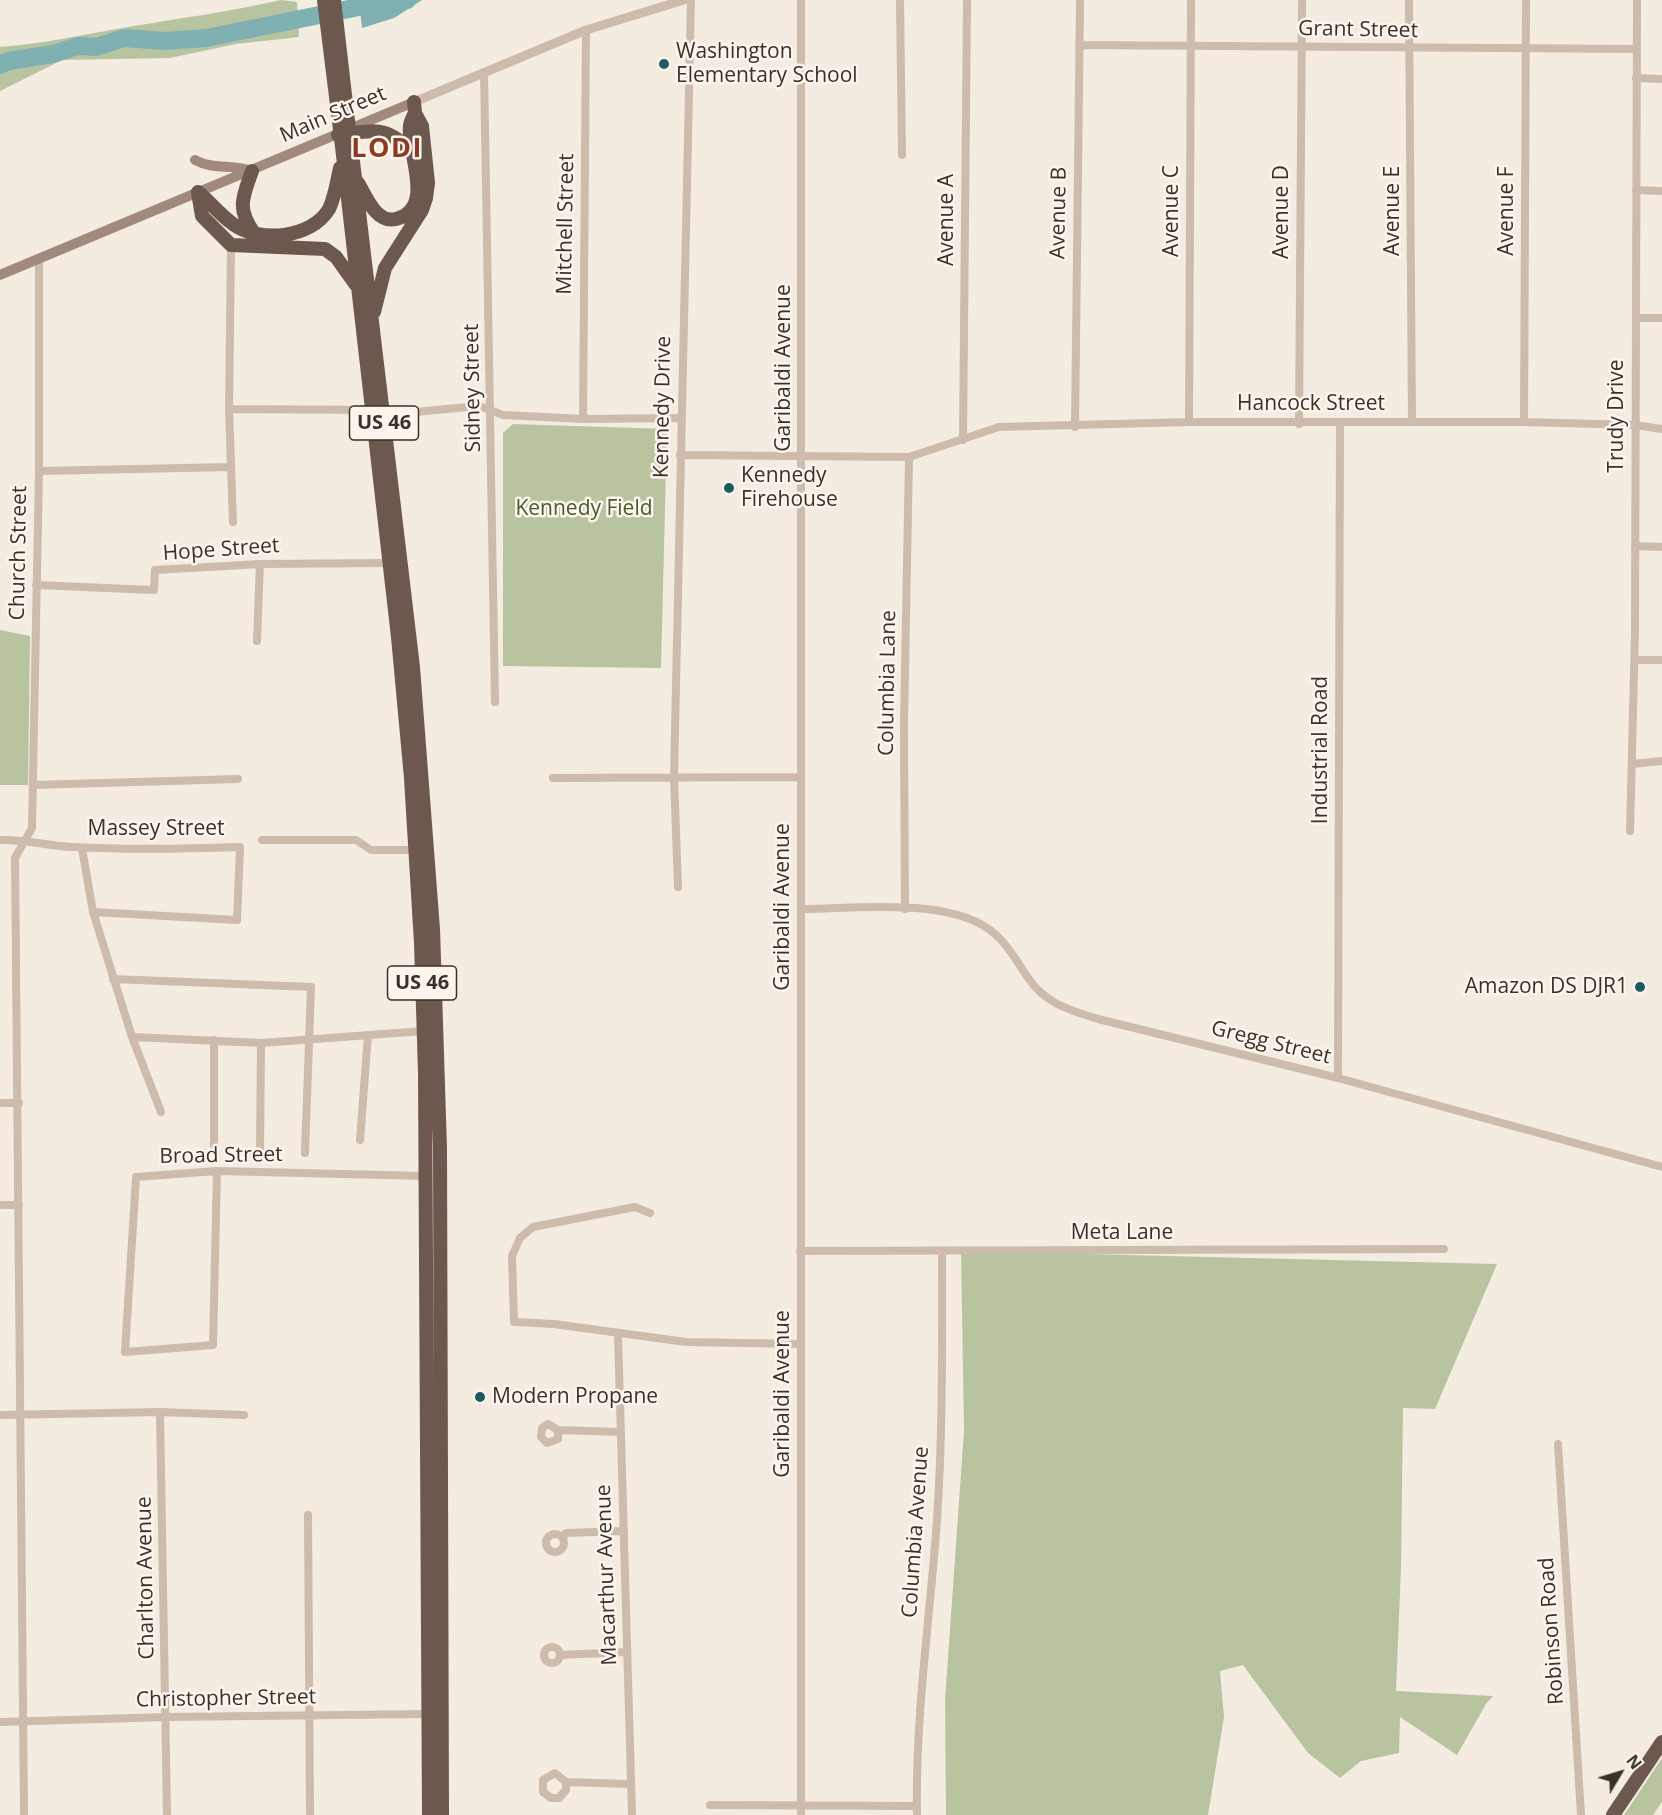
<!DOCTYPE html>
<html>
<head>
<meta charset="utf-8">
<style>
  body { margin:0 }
  #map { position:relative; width:1662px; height:1815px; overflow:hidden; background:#f4ebe1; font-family:"Open Sans",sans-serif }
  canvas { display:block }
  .north { position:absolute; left:1590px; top:1743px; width:60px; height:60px; -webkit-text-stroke:4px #fbf5ee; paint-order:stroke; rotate:52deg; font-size:16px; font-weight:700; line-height:24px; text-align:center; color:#3b302b }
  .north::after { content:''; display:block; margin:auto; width:21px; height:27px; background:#3b302b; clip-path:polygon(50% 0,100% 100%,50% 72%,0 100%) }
</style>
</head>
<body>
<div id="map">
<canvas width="1662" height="1815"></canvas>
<div class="north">N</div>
</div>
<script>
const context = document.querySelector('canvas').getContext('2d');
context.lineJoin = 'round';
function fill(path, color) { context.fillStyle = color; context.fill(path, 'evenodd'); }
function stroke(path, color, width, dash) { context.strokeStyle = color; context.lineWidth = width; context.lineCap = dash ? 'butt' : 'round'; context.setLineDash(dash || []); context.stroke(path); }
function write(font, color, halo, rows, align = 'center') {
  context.font = font + ' "Open Sans",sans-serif'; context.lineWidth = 5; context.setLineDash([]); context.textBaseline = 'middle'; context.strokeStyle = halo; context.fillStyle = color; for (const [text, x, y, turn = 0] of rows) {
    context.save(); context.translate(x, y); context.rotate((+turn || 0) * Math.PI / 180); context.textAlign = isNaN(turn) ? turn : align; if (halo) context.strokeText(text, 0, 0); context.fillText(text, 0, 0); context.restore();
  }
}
fill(new Path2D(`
  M281,0L297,2L299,37L236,44L170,58L62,60L0,91V47C42,44 81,35 122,28C175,19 228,12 281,0Z
  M513,424L667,429L661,668L503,666V433Z
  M0,630L30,636L28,785H0Z
  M961,1251L1497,1264L1435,1409L1403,1408L1401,1568L1396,1691L1493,1696L1486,1704L1457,1755L1400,1717L1399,1753L1361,1761L1340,1778L1308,1753L1243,1665L1220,1671L1224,1717L1208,1815H946L945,1700L964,1431Z
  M1662,1758V1802L1653,1815H1624Z`), '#b8c4a0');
fill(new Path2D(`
  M359,0H422L394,18L362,28Z`), '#7fb0b2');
stroke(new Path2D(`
  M0,65L8,61L53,54L78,46L96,47L124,38L165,41L206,38L359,7L407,0`), '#7fb0b2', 18);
stroke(new Path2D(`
  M900,0L902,155
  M1409,0L1412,422
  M1079,45L1637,49
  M484,72L495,702
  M1636,78L1662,79
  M1636,190L1662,191
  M231,245L229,409L233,522
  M1636,318H1662
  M229,409L371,410
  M383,415L479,406L503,415L583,419L681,418
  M583,419L586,30
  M1189,422L1191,0
  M1524,422L1526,0
  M1299,424L1302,0
  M1075,427L1080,0
  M963,440L967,0
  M680,455L909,457L999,427L1189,422H1524L1635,425L1662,429
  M39,471L230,467
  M1635,546L1662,547
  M36,585L154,590L155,570L260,564L390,563
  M257,641L260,564
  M1635,660H1662
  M1632,764L1662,761
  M553,778L800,777
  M33,785L238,779
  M1630,831L1635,633L1637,0
  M0,840C25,839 48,846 73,847C129,850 184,849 240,847L237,920L93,912
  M262,840H356L371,850H416
  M82,848L93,912L132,1037L161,1112
  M678,887L674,777L691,0
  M802,909C858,909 954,896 996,935C1010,947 1018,964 1029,979C1046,1004 1070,1010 1098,1019L1338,1078L1662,1167
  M905,909L904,726L909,457
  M113,979L311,987L305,1153
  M132,1037L261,1043L424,1031
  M214,1040V1145
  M1338,1078L1340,423
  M0,1103H19
  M360,1140L368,1035
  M260,1151L261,1043
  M217,1171L213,1345L125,1352L136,1177L217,1171L426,1176
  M0,1205H19
  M650,1213L635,1207L533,1227L520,1238L512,1256L514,1322L554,1324L686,1342L801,1344
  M800,1251L1444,1249
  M618,1334L632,1815
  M160,1412L167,1815
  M0,1415L160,1412L244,1415
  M558,1430V1439L547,1443L541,1437L542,1428L548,1424L558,1430L621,1432
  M1558,1444L1581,1815
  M308,1515L310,1815
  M546 1543a9 9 0 1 1 18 0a9 9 0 1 1-18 0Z
  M563,1537L566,1533L624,1531
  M544 1655a8 8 0 1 1 16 0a8 8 0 1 1-16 0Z
  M560,1655L627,1652
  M0,1722L167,1717L429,1714
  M566,1782V1790L559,1798H551L543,1792V1780L555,1773L566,1782L631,1784
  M710,1805L917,1806
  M24,1815L15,858L32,828L39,471V258
  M801,1815V0
  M917,1815C915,1716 930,1619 937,1520C943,1431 942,1342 942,1252`), '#cdbbac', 8);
stroke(new Path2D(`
  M414,102L586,30L684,0`), '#cdbbac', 9);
stroke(new Path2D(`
  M195,160C213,170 233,164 252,171
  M0,275L414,102`), '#a18a7d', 10);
stroke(new Path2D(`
  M324,0L338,113
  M334,0L347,112
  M338,135C376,131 385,124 414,154
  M352,153L413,667L433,929L440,1148L442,1815
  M343,155L398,637L411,778L421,943L425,1073L429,1815
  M252,171C243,197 236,208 254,233
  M358,183C366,196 376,224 396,219C437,209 406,150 410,126C410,122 413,117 415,113
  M198,192C210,202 220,215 233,224C259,243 311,239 329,209C335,197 337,181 340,168
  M198,192L202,216L231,245L325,249L336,257L356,285
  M374,312L385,268L422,210L426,198L428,183L422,126L415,113L414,102
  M1613,1815L1662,1742`), '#6c584f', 14);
stroke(new Path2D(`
  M347,112L352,153
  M338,113L343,155`), '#6c584f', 14);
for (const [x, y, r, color] of [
  [664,64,6,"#1f5a5e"],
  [729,488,6,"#1f5a5e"],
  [1640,987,6,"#1f5a5e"],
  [480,1397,6,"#1f5a5e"]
]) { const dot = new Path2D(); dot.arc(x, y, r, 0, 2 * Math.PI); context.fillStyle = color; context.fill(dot); stroke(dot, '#fbf5ee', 2); }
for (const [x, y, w] of [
  [384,423,69],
  [422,983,69]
]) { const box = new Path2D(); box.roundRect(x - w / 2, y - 17, w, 34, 4.5); context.fillStyle = '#fbf5ee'; context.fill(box); stroke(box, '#3b302b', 1.5); }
write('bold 20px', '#3b302b', null, [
  ["US 46",384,423],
  ["US 46",422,983]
]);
write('21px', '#3b302b', '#fbf5ee', [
  ["Grant Street",1358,30,1],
  ["Main Street",333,115,-23],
  ["Avenue C",1172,211,-90],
  ["Avenue E",1393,211,-90],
  ["Avenue F",1507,211,-90],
  ["Avenue D",1282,212,-90],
  ["Avenue B",1059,213,-89],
  ["Avenue A",947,220,-90],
  ["Mitchell Street",566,224,-89],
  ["Garibaldi Avenue",784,368,-90],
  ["Sidney Street",473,388,-91],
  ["Hancock Street",1311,404],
  ["Kennedy Drive",663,407,-89],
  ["Trudy Drive",1617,416,-90],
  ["Hope Street",221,550,-4],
  ["Church Street",19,553,-89],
  ["Columbia Lane",888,683,-89],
  ["Industrial Road",1321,750,-90],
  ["Massey Street",156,829],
  ["Garibaldi Avenue",783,907,-90],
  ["Gregg Street",1271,1043,14],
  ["Broad Street",221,1156,-1],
  ["Meta Lane",1122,1233],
  ["Garibaldi Avenue",783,1394,-90],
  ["Columbia Avenue",916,1532,-86],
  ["Macarthur Avenue",607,1575,-92],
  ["Charlton Avenue",146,1578,-91],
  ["Robinson Road",1552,1631,-94],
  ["Christopher Street",226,1699,-1]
]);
write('21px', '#3b302b', '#fbf5ee', [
  ["Washington",676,52],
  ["Elementary School",676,76],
  ["Kennedy",741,476],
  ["Firehouse",741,500],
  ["Amazon DS DJR1",1628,987,"right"],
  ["Modern Propane",492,1397]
], 'left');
write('21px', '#4a5a2e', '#fbf5ee', [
  ["Kennedy Field",584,509]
]);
context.letterSpacing = '1.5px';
write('bold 27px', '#8c3b22', '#fbf5ee', [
  ["LODI",387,149]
]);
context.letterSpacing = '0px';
</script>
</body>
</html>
